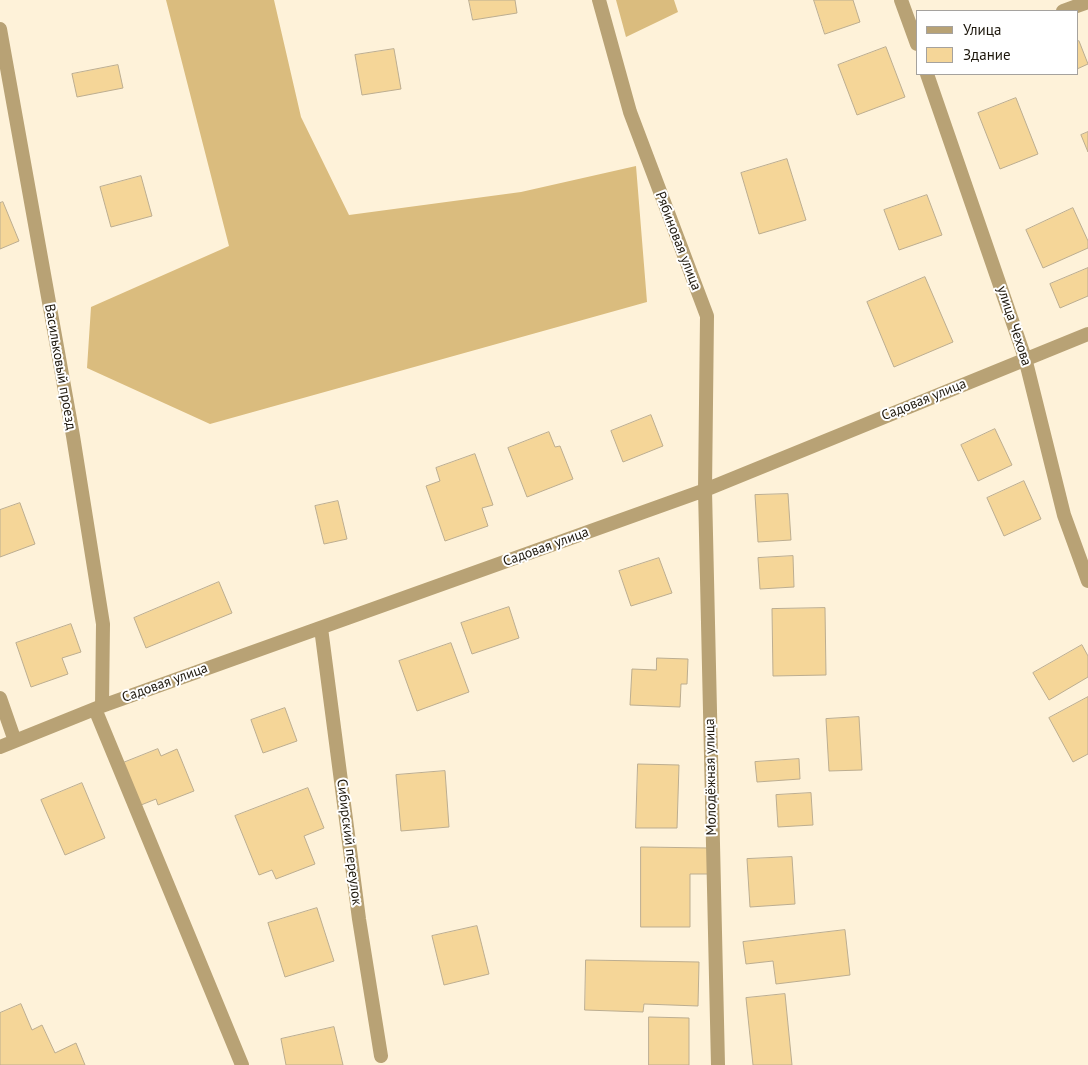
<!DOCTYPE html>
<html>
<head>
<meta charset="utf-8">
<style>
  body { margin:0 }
  #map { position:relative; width:1088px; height:1065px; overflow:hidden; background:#fef2d9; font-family:"PT Sans",sans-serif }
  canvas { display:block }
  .legend { position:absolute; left:916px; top:10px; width:162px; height:65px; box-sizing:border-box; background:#fff; border:1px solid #a5a29e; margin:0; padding:6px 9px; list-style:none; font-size:15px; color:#1d170c }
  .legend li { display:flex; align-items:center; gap:10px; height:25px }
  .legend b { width:25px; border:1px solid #a5a29e }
</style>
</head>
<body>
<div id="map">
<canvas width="1088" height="1065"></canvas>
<ul class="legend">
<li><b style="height:6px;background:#b8a275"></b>Улица</li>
<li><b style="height:14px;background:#f5d698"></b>Здание</li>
</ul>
</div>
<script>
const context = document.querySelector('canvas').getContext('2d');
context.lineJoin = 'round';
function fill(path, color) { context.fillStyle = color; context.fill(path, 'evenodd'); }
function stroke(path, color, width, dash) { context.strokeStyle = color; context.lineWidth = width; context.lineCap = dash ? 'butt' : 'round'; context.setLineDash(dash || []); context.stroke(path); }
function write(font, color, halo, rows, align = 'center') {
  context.font = font + ' "PT Sans",sans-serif'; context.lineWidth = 4; context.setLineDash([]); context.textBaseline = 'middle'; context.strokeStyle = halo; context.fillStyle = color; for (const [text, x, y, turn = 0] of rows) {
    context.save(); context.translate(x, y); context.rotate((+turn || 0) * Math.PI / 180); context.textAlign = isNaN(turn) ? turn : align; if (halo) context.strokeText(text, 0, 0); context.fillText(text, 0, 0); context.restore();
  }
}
fill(new Path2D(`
  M166,0H274L301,117L349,215L521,192L636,166L647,302L210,424L87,368L91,307L229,246Z
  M616,0H674L678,12L626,37Z`), '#dabc7e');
const building = new Path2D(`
  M469,0H515L517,13L473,20Z
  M814,0H853L860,22L825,34Z
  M1079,41L1088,64L1077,69V42Z
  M886,47L905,97L857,115L838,65Z
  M394,49L401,89L362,95L355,55Z
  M118,65L123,88L77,97L72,74Z
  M1016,98L1038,154L1000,169L978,113Z
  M1088,132V152L1081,135Z
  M787,159L806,220L759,234L741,173Z
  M141,176L152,216L111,227L100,187Z
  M927,195L942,235L899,250L884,210Z
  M3,202L19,241L0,249V203Z
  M1073,208L1088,241V248L1043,268L1026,230Z
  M1088,268V296L1060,308L1050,284Z
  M925,277L953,342L894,367L867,302Z
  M651,415L663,446L623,462L611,431Z
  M995,429L1012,465L978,481L961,445Z
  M549,432L555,447L560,446L573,479L527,497L508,448Z
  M475,454L493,505L482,508L488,526L445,541L426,486L440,481L436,468Z
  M1024,481L1041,519L1004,536L987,498Z
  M788,494L791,540L758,542L755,495Z
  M338,501L347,539L324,544L315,506Z
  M20,503L35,544L0,557V510Z
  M793,556L794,587L760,589L758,558Z
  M659,558L672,593L631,606L619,571Z
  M219,582L232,613L146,648L134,618Z
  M509,607L519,638L472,654L461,623Z
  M825,608L826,675L773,676L772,609Z
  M71,624L81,652L62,658L68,674L31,687L16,643Z
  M451,643L469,692L417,711L399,661Z
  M1082,645L1088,656V677L1049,700L1033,673Z
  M657,658L688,659L687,684H681L680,707L630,705L632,669L656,670Z
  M1088,697V754L1073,762L1049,718Z
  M285,708L297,741L263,753L251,720Z
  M859,717L862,770L829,771L826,719Z
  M158,749L161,756L177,749L194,791L158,805L156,799L141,805L123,763Z
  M799,759L800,779L757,782L755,762Z
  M638,764L679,765L677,828H636Z
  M445,771L449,827L401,831L396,775Z
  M82,783L105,838L65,855L41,800Z
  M308,788L324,828L304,836L315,864L276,879L272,870L259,875L235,816Z
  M811,793L813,825L778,827L776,795Z
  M641,847L710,848V874H690V927H641Z
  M792,857L795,904L750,907L747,859Z
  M317,908L334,961L285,977L268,923Z
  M477,926L489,974L444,985L432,936Z
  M845,930L850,975L776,984L773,961L746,964L743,942Z
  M586,960L699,962L698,1006L644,1004L643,1012L585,1010Z
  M785,994L792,1065H753L746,998Z
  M21,1004L32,1030L42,1025L55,1053L76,1043L85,1065H0V1013Z
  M649,1017L689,1018V1065H649Z
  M334,1027L343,1065H286L281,1039Z`);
fill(building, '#f5d698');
stroke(building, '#bcad90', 1);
stroke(new Path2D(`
  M599,0L630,112L707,316L705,490L718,1065
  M901,0L917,44
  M1063,11L1088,2
  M0,29L73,436L103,624L102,706
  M927,74L1025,358L1064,515L1088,581
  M321,628L359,919L381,1056
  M0,698L15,741
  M95,709L242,1065
  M0,747L102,706L705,490L1088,334`), '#b8a275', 14);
write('14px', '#1d170c', '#fff', [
  ["Рябиновая улица",678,241,69],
  ["улица Чехова",1014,326,72],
  ["Васильковый проезд",60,367,80],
  ["Садовая улица",924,400,-22],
  ["Садовая улица",546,547,-20],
  ["Садовая улица",165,683,-20],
  ["Молодёжная улица",711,777,-91],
  ["Сибирский переулок",349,842,83]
]);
</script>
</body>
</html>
